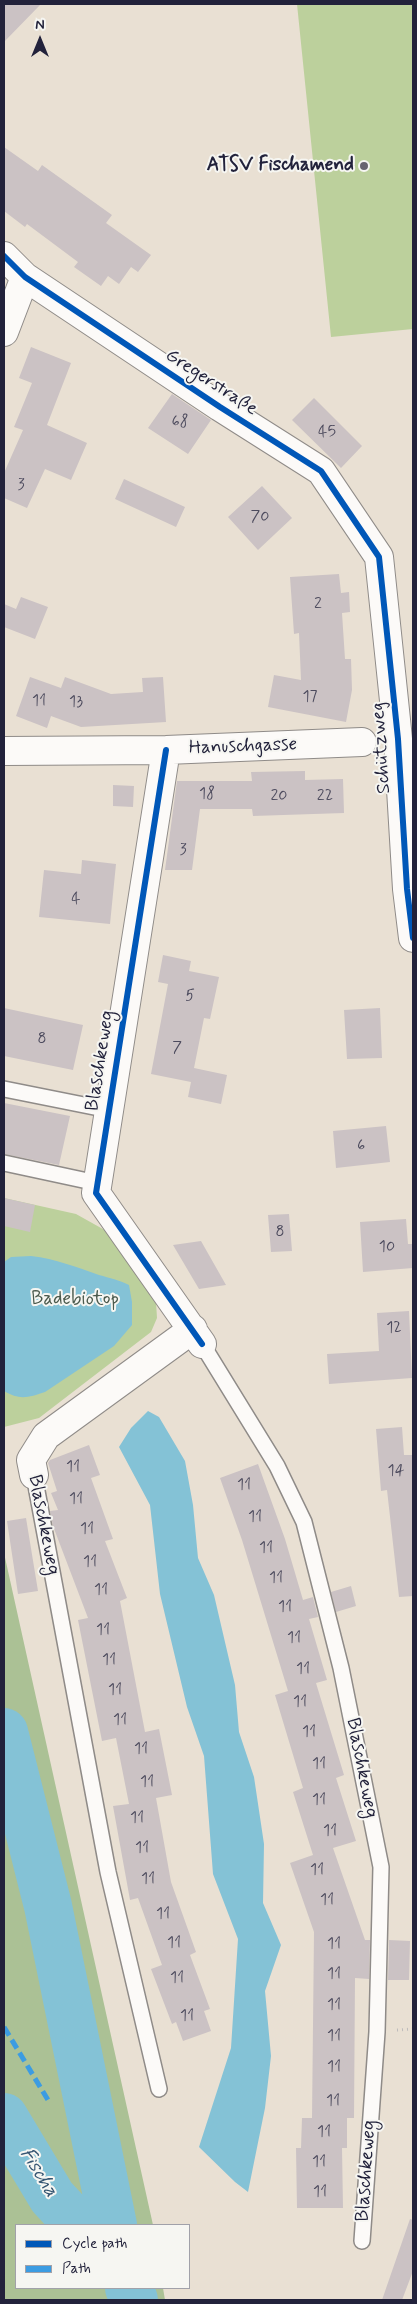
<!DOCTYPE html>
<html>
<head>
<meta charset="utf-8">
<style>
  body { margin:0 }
  #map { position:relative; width:417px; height:2304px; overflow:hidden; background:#e9e0d3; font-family:Mynerve,sans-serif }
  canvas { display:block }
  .frame { position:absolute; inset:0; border:5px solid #22223b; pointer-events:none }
  .legend { position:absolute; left:15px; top:2224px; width:175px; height:65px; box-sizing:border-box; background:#f6f6f2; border:1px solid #a1a1a9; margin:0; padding:6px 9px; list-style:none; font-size:15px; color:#22223b }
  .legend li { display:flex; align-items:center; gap:10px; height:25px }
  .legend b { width:25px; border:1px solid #a1a1a9 }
  .north { position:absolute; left:15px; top:15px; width:50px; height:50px; -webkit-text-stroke:4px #f6f6f2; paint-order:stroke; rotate:0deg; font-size:14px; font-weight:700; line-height:20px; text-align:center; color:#22223b }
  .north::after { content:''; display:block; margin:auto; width:18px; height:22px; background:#22223b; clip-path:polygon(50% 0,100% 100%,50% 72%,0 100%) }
</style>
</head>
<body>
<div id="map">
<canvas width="417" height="2304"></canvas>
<div class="frame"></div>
<ul class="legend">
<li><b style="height:6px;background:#0057b8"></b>Cycle path</li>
<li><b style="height:6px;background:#3c9ce2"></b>Path</li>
</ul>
<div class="north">N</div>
</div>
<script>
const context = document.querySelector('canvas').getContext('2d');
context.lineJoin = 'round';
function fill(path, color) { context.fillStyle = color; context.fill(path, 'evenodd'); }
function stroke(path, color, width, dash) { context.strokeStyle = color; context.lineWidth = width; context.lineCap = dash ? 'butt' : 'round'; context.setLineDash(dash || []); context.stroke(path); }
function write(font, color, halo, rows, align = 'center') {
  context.font = font + ' Mynerve,sans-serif'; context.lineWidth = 4; context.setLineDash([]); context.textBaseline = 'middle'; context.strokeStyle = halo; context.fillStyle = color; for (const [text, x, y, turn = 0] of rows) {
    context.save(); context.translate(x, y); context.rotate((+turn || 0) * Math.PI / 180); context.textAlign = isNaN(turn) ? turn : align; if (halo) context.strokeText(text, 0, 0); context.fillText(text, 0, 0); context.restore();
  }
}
fill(new Path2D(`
  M297,4H413V329L331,337Z
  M4,1198L76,1214L110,1233L156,1302L157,1318L151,1332L39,1418L4,1427Z`), '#bcd09c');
fill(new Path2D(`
  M4,1553L153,2225H16V2288H163L165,2300H4Z`), '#abc195');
fill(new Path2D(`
  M31,1256C56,1259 76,1267 99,1275C110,1278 119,1280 129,1285L132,1302V1325L114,1346L45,1392C28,1398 19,1400 4,1391V1262L11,1257Z
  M148,1411L159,1417L185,1461L193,1505L198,1558L214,1595L235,1685L239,1732L254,1777L264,1844L263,1903L281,1945L265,1991L271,2056L265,2108L248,2192L235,2182L199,2147L231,2048L238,1939L213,1874L204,1756L187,1707L160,1594L150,1505L119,1447L131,1428Z`), '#84c2d6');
stroke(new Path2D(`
  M4,1732L48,1906L113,2225
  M4,2117L52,2197L78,2225
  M129,2288L134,2300`), '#84c2d6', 48);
fill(new Path2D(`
  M4,4H41L4,42Z
  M4,147L38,171L42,165L112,215L106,223L151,255L138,272L131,267L119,284L108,276L101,286L74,267L78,262L27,224L25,227L4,211Z
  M31,347L71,363L47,425L87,443L71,480L45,469L27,508L4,498V473L23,430L14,427L32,383L19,378Z
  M172,394L211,420L188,454L148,428Z
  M314,398L362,446L341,468L292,420Z
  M124,479L185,507L176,527L115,499Z
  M262,486L292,518L258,550L228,517Z
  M339,574L341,593L349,592L350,612L342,613L345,659H351L352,690L346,722L268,707L274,675L301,680L299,633L294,634L290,577Z
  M21,597L48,607L35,639L4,627V604L16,609Z
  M30,677L61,688L65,677L111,694L143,692L142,678L163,677L166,722L81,727L51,716L47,728L16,716Z
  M305,771V780L343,779L344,813L253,816L252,809H200L192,870H165L177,781H252L251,772Z
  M113,785L134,786L133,807L113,806Z
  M82,860L116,864L110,924L39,917L44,870L81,874Z
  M163,955L191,961L189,971L219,977L210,1019L204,1018L194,1068L227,1075L221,1104L188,1097L191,1082L151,1074L168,984L158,982Z
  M4,1008L83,1025L73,1070L4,1056Z
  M380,1008L382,1058L347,1059L344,1010Z
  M4,1103L70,1116L59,1165L4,1154Z
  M386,1126L390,1162L336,1168L333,1131Z
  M4,1198L35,1205L30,1232L4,1226Z
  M289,1214L292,1251L271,1252L268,1215Z
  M406,1219L408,1244H413V1268L363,1272L360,1222Z
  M201,1241L226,1285L199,1289L173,1245Z
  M409,1311L412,1378L329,1384L327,1354L379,1351L377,1313Z
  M402,1427L404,1455H413V1596L399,1597L387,1490L381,1491L376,1429Z
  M89,1445L100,1475L91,1478L113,1539L105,1541L127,1598L120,1601L145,1732L159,1729L172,1795L156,1798L171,1882L196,1952L190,1955L210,2009L204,2011L211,2031L183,2041L176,2022L172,2024L151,1969L162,1965L138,1898L130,1900L113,1806L129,1804L116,1738L102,1741L78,1620L88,1618L53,1526L50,1511L58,1510L51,1493L57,1491L48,1463L50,1460Z
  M258,1464L285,1539L303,1600L313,1597L318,1617L309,1619L327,1680L316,1683L344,1775L336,1778L356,1841L333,1848L365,1940H370L369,1979L355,1978L354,2118H347V2148H342L343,2208H297L296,2148H301L302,2118H312L314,1932L290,1863L313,1855L293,1792L303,1788L275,1695L288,1691L242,1540L220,1478Z
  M26,1518L38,1591L18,1594L7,1521Z
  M351,1586L356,1606L336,1612L331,1592Z
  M389,1940L410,1941L409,1980H388Z
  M410,2219L413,2220V2271L402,2300H382Z`), '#cbc2c4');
const service = new Path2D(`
  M4,1089L109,1110
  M4,1163L97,1183
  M202,1344L277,1466L304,1522L341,1668L381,1867L377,2032L362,2241
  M34,1475L108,1872L159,2089`);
const minor = new Path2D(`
  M4,256L25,277L220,407L321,471L379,557L398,739L407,889L413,938
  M4,332L25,277
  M166,750L96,1193L202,1344
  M4,751L166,750L362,742
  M34,1475L31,1460L46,1436L193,1329`);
stroke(service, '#8f8b88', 18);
stroke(minor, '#8f8b88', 30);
stroke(new Path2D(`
  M397,2030L413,2029`), '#bdbbbb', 3, [1, 4]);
stroke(service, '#fcfaf8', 15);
stroke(minor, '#fcfaf8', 28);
stroke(new Path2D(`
  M4,2027L48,2100`), '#3c9ce2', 5, [10, 5]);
stroke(new Path2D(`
  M4,256L25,277L220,407L321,471L379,557L398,739L407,889L413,938
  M166,750L96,1193L202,1344`), '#0057b8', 6);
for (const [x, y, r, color] of [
  [364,166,5,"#686470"]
]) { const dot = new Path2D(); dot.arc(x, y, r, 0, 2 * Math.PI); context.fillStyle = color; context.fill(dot); stroke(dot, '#f6f6f2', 2); }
write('16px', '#4c4a5d', null, [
  ["68",180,423],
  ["45",327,433],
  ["3",21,486],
  ["70",260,518],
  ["2",318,605],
  ["17",310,698],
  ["11",39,702],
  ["13",76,703],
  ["18",207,795],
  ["20",279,797],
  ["22",325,797],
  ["3",183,851],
  ["4",76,900],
  ["5",190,997],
  ["8",42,1040],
  ["7",177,1049],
  ["6",361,1147],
  ["8",280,1233],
  ["10",387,1248],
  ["12",394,1329],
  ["11",73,1468],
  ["14",396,1472],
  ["11",244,1486],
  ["11",76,1500],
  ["11",255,1518],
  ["11",87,1530],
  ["11",266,1549],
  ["11",90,1563],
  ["11",276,1579],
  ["11",101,1591],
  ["11",285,1608],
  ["11",103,1631],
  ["11",294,1639],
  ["11",109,1661],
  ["11",303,1670],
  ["11",115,1691],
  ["11",300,1703],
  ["11",120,1721],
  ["11",309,1733],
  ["11",141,1750],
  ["11",319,1765],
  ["11",147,1783],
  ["11",319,1801],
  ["11",137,1819],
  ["11",330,1832],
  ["11",142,1849],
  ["11",317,1871],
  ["11",148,1880],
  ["11",327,1901],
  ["11",163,1915],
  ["11",174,1944],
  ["11",334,1945],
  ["11",334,1975],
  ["11",177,1979],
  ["11",334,2006],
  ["11",187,2017],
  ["11",334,2037],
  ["11",334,2068],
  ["11",333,2102],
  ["11",324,2133],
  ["11",319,2163],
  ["11",320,2193]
]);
write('bold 19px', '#22223b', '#f6f6f2', [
  ["ATSV Fischamend",354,166]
], 'right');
write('19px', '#22223b', '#f6f6f2', [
  ["Gregerstraße",211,383,33],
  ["Hanuschgasse",243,747,-2],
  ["Schützweg",382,748,-94],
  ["Blaschkeweg",101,1061,-81],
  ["Blaschkeweg",43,1525,79],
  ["Blaschkeweg",361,1768,79],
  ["Blaschkeweg",367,2171,-86]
]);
write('19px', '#4b5a4d', '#f6f6f2', [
  ["Badebiotop",75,1300]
]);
write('italic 20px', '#355572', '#f6f6f2', [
  ["Fischa",38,2173,58]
]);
</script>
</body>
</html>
